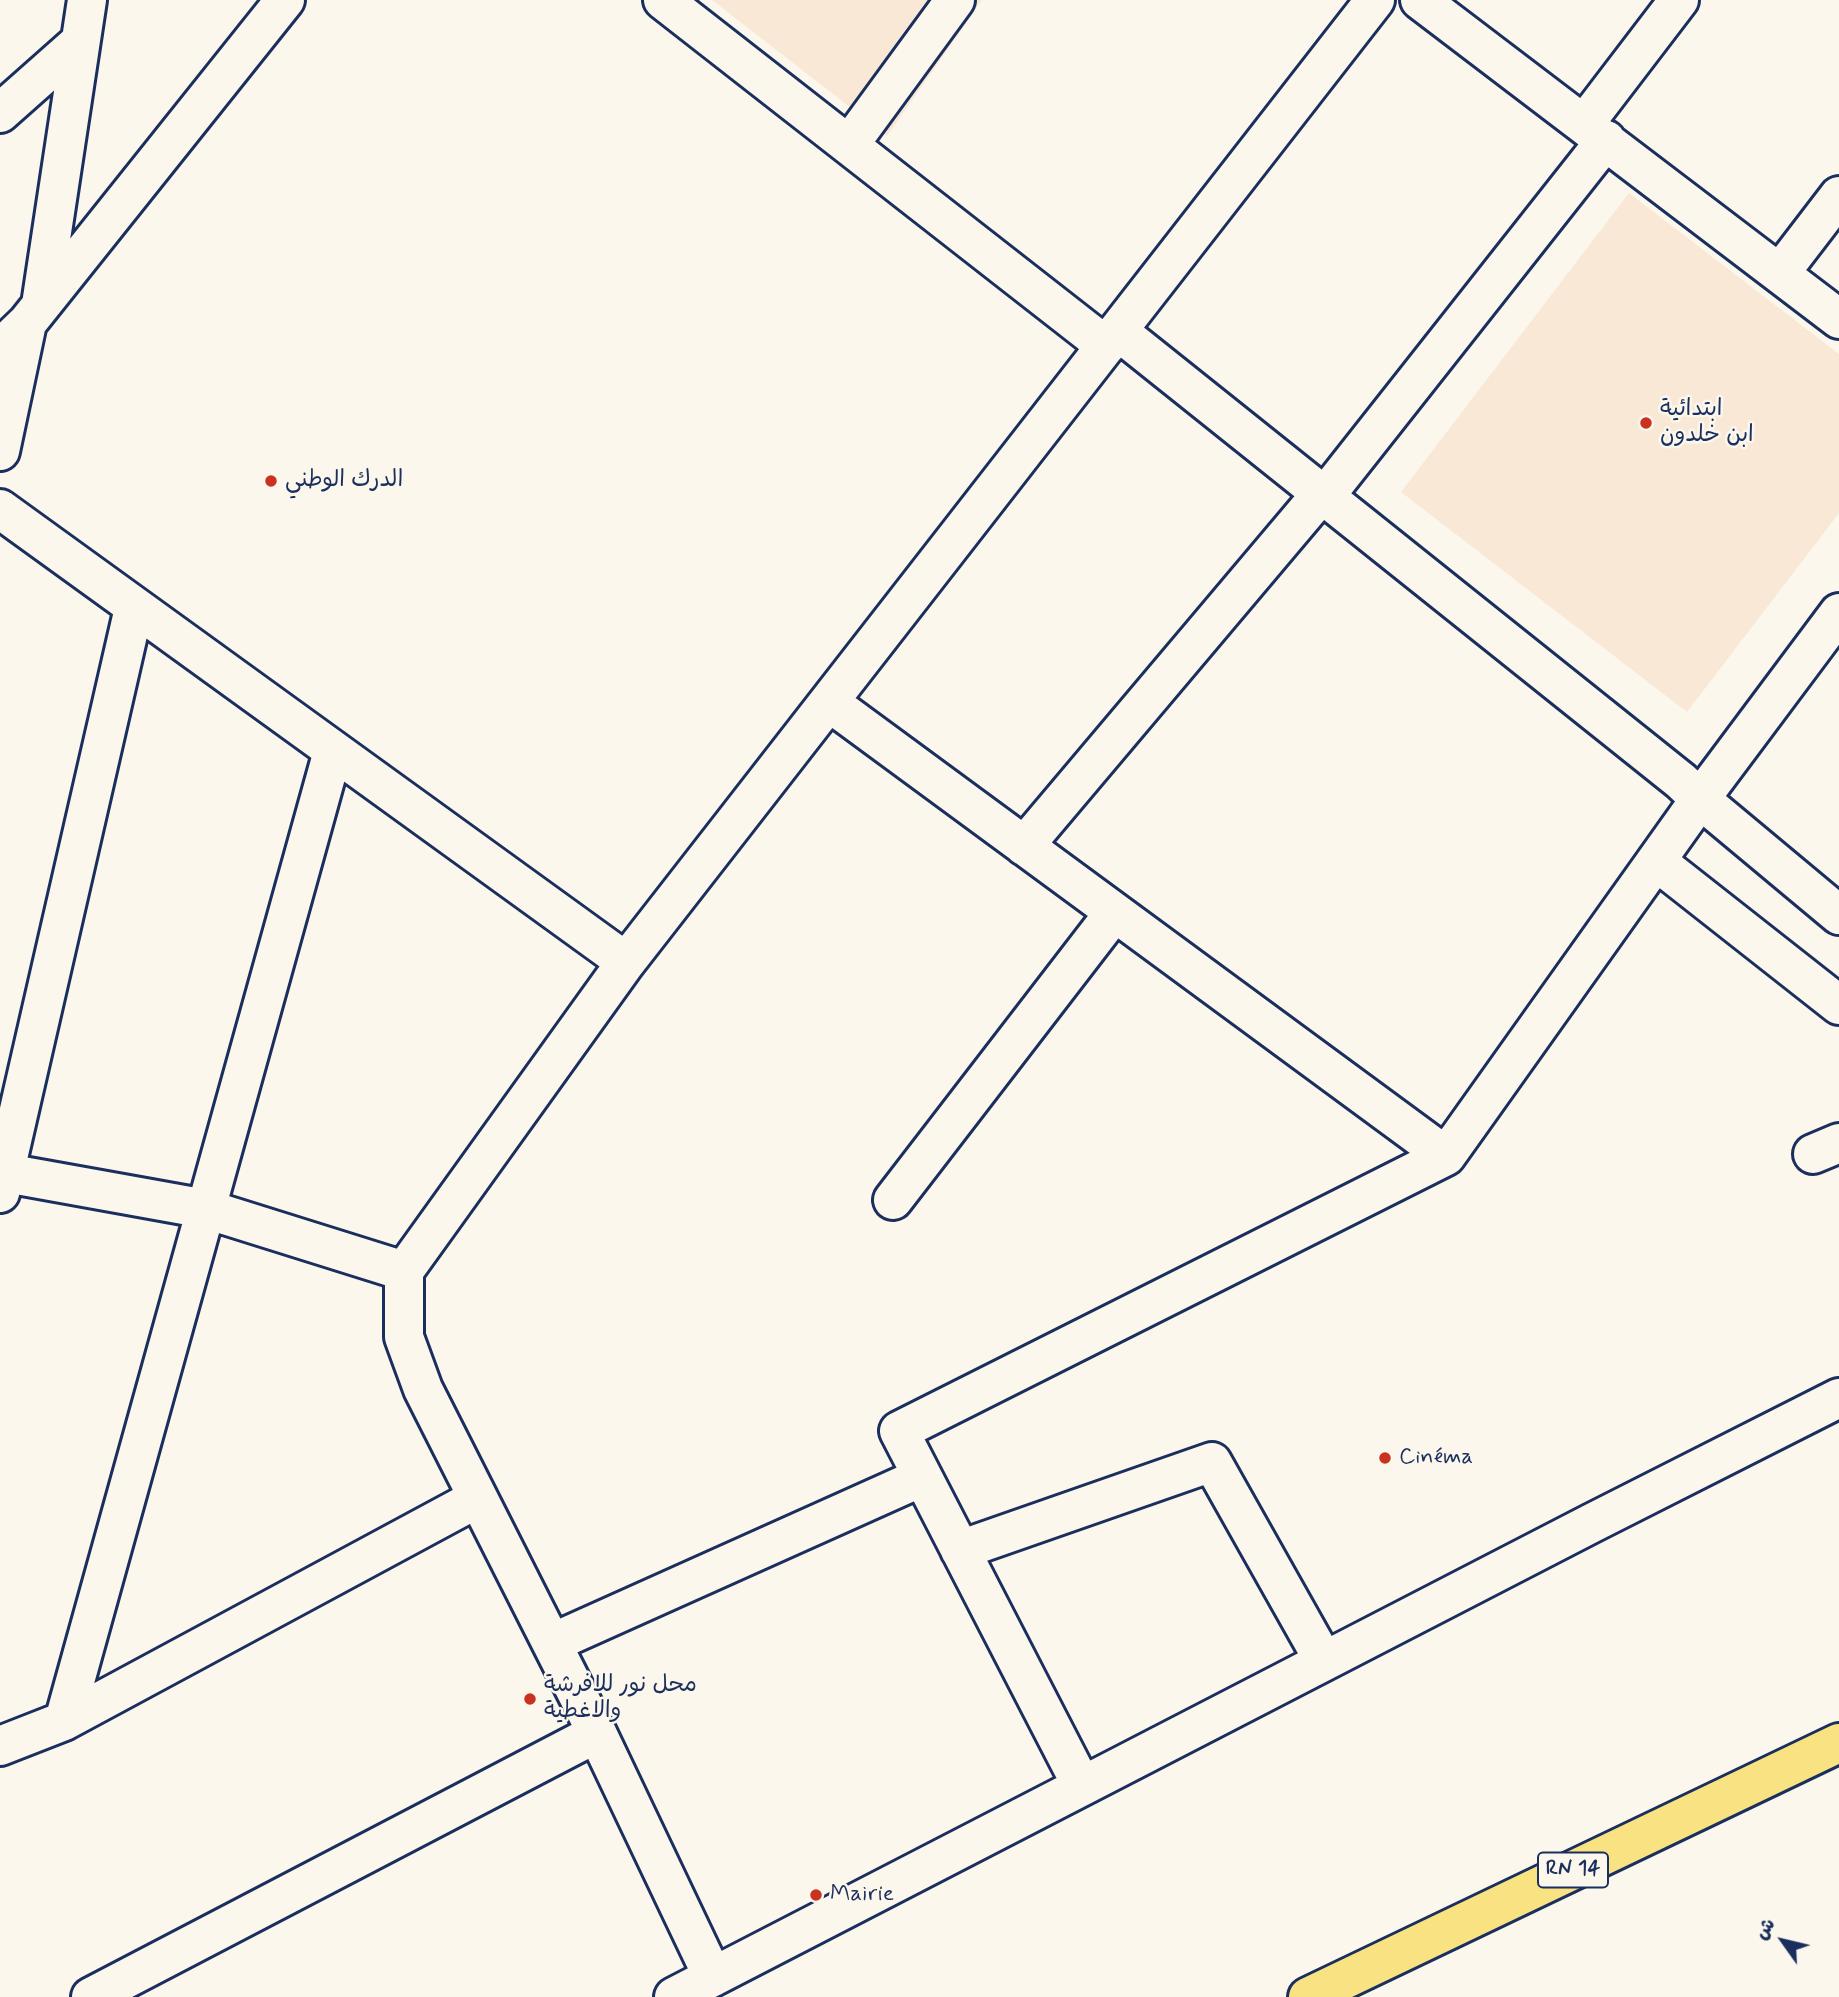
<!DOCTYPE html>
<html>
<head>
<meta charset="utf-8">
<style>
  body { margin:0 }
  #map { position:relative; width:1839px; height:1997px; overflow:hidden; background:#fbf7ec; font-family:Mynerve,"Playpen Sans Arabic",sans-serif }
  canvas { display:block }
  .north { position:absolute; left:1748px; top:1906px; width:70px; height:70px; -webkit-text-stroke:5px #fbf7ec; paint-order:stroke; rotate:304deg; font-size:19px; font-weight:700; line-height:28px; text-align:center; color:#1b2f5e }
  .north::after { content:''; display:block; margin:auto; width:24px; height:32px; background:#1b2f5e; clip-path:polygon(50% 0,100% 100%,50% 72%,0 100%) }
</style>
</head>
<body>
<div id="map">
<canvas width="1839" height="1997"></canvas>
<div class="north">ش</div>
</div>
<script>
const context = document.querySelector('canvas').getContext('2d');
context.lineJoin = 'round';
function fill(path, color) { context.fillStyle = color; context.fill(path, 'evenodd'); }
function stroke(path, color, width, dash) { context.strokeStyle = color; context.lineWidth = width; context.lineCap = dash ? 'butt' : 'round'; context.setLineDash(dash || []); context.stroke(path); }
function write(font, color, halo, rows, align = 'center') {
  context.font = font + ' Mynerve,"Playpen Sans Arabic",sans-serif'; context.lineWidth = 5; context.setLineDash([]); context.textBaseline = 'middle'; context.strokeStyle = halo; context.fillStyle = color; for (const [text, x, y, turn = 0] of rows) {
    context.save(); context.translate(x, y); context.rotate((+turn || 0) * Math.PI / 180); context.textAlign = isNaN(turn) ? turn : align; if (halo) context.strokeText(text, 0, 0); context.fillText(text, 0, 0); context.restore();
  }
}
fill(new Path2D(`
  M712,0H982L887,136Z
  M1629,193L1839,354V513L1687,712L1401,492Z`), '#f9e8d6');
const minor = new Path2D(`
  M663,0L1106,346
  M1420,0L1839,319
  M0,113L80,42
  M1585,123L1679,0
  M849,145L955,0
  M1780,273L1839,196
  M41,305L87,0
  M1118,331L1681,781L1700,799L1839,915
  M0,349L27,323L285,0
  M0,451L27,323
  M1325,496L1606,140
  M0,509L626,962
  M829,702L1446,1156
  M1024,846L1322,493
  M1656,861L1839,1005
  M1813,1154L1839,1143
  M0,1172L206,1209L404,1271
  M0,1193L134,608
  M893,1200L1114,913
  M960,1550L1212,1462L1324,1661
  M552,1643L922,1477
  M64,1721L333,751
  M0,1746L64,1721L478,1498
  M1082,1786L899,1431L1446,1156L1700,799L1839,613
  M713,1977L597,1733L423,1389L404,1337V1271L626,962L1375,0
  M91,1997L597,1733
  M674,1997L1592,1523L1839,1398`);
const major = new Path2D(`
  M1308,1997L1839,1743`);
stroke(minor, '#1b2f5e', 44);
stroke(major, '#1b2f5e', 44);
stroke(minor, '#fbf7ec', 38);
stroke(major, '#f8e281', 38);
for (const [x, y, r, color] of [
  [1646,423,7,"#c8321e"],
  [271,481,7,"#c8321e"],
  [1385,1458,7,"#c8321e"],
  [530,1699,7,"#c8321e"],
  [816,1895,7,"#c8321e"]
]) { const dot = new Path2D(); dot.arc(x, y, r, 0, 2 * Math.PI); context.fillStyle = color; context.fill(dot); stroke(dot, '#fbf7ec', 2.5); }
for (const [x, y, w] of [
  [1573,1870,70]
]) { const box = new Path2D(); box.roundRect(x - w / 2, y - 17.5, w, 35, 5); context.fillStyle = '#fbf7ec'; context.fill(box); stroke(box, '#1b2f5e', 2); }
write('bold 21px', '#1b2f5e', null, [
  ["RN 14",1573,1870]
]);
write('23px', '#1b2f5e', '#fbf7ec', [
  ["ابتدائية",1660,410],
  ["ابن خلدون",1660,436],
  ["الدرك الوطني",285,481],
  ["Cinéma",1399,1458],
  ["محل نور للافرشة",544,1686],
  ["والاغطية",544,1712],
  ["Mairie",830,1895]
], 'left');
</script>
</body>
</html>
